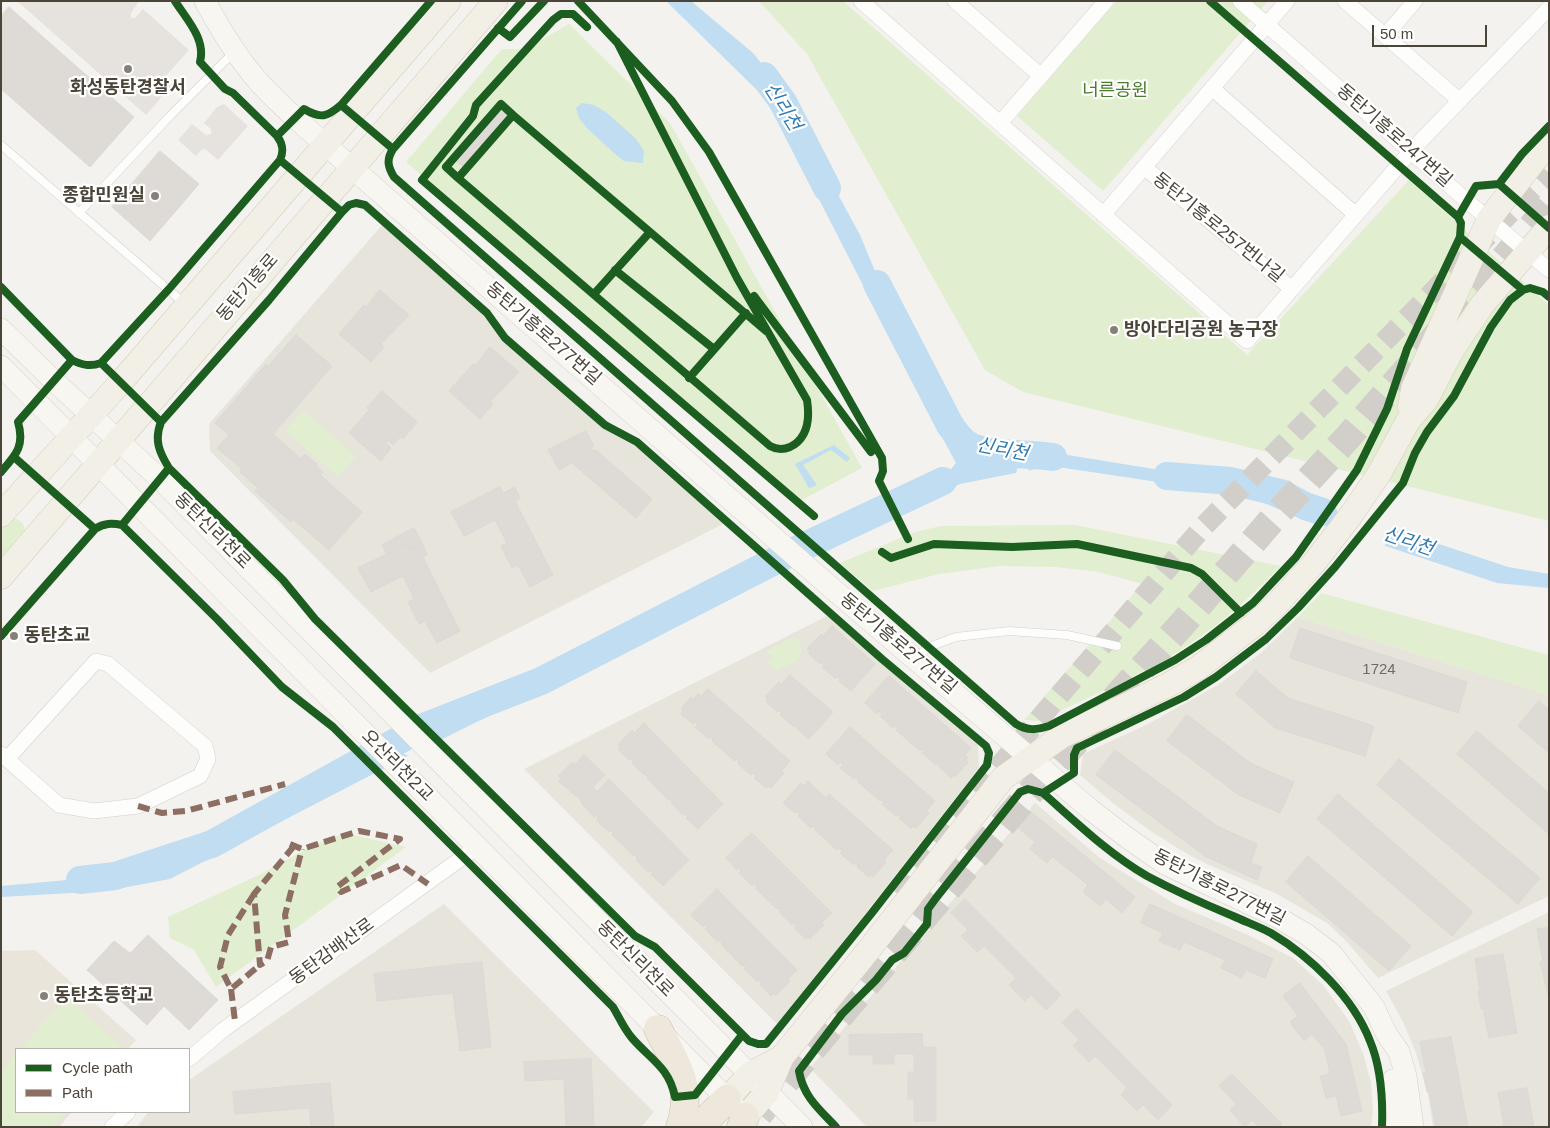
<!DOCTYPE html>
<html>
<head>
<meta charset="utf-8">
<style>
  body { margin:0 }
  #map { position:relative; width:1550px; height:1128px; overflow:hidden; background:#f4f2ee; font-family:Arial,sans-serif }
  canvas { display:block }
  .frame { position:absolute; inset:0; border:2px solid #4b4439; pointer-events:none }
  .legend { position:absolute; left:15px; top:1048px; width:175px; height:65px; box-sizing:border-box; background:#fff; border:1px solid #b7b4b0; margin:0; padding:6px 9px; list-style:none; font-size:15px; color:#4b4439 }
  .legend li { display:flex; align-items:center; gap:10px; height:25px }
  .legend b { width:25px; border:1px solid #b7b4b0 }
  .scale { position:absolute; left:1372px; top:25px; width:115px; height:22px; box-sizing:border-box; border:2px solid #4b4439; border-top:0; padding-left:6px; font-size:15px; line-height:18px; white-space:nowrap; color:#4b4439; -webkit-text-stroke:4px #fff; paint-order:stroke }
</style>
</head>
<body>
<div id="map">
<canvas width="1550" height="1128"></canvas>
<div class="frame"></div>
<ul class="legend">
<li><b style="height:6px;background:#1b5e20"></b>Cycle path</li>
<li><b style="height:6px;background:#8d6e63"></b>Path</li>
</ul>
<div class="scale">50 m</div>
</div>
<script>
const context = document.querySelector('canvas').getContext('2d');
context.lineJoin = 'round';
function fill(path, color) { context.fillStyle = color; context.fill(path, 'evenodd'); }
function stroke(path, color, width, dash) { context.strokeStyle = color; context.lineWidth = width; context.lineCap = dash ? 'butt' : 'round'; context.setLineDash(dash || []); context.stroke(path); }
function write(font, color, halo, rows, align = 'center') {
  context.font = font + ' Arial,"Noto Sans KR",sans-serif'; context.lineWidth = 4.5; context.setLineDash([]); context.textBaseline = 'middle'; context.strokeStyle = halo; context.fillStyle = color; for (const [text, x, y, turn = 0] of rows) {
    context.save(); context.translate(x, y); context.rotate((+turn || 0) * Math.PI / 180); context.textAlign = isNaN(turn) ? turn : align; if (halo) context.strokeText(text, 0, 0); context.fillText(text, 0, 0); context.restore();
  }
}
fill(new Path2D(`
  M382,225L725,523L430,673L210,451L209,424Z
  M829,615L978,745L979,768L778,1025L524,769Z
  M1298,617L1549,695V896L1378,978L1347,942L1327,923L1277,894L1207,864L1182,851L1149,830L1114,804L1080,775L1083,754L1148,724L1218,685L1261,653Z
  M1035,803L1100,858L1175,904L1246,934L1293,958L1323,985L1349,1021L1363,1053L1371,1082L1373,1111L1371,1127H867L810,1068Z
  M444,904L654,1112L641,1127H137L148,1112H189V1080Z
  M1549,912V1127H1433L1428,1094L1416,1053L1403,1022L1386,991Z`), '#e7e4dc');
fill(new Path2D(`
  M35,950L136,1040L128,1049H16V1112H72L59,1127H1V951Z`), '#eae5da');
fill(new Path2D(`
  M759,1H843L1247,355L1409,180L1549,305V521L1023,392L985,370L807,54Z
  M1117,1H1268L1103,191L1017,116Z
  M569,24L670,123L862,468L800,501L406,162L502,49H526Z
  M303,410L356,456L338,477L285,431Z
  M11,518C20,519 23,522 25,530L1,558V530Z
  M1075,525L1281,566C1252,595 1223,623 1188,645C1142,676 1089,697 1039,721L1024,720L1142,584L1099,572L1056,567L1000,566L939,574L873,591L840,563L915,532L941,526Z
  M1321,593L1549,655V695L1298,617Z
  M794,637L800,641C806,664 790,661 777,671L767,663L772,657L766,651Z
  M345,833L406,847L216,987L194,950L170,938L168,917L261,874L314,845Z
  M66,997L123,1047L121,1049H20Z
  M16,1053V1112H66L53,1127H1V1071Z`), '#e1eecf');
fill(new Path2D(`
  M17,1H139L131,13V18H135L143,9L189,50L165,77L173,84L146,115Z
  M224,104L248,126L218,160L205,149L201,150L196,156L178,140L192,124L206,135L211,134V129L204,123L217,107Z`), '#e6e3df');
fill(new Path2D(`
  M666,1H691L753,53L784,91L785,107L810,154L821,163L860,235L894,317L911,351L919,374V387L967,458L1043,451L1160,470L1313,502L1508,567L1549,574V588L1497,583L1295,516L1245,495L1051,466L960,484L809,556L806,553L943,479L956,463L911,379L804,170L764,97Z
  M582,103L594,105L607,113L636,139L644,151L643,163L624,161L615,154L587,128L579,118L576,108Z
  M834,445L850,458L847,462L831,450L803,465L817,485L809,488L795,464Z
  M790,560L794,565L416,752L415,748Z
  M401,752L408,756L170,879L106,891L1,897V886L178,870Z`), '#c0ddf1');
fill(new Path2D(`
  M1031,450L1028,473L1016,476L1019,451Z
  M1314,500L1397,528L1383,548L1299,520Z`), '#f4f2ee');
stroke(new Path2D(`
  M764,76L783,102L827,188
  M877,284L950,425C956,433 962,443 972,447C996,456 1028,453 1053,457
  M1167,476L1231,481L1281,493L1305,506L1323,512
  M80,880L115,876L212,844L421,728L541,681L790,553L943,481`), '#c0ddf1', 28);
const building = new Path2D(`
  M9,7L134,117L90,167L1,89V16Z
  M501,108L510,116L465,168L456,161Z
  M160,151L199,184L150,241L112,207Z
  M380,290L409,315L381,344L384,347L371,362L339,334L364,305L366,307Z
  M296,335L332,366L273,434L301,459L305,454L317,464L316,466L323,472L320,475L362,512L329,550L293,519L291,522L255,491L258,488L240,472L242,469L217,448L229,435L215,423L266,364L268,366Z
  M490,347L519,372L490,402L493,404L480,419L449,391L474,363L476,365Z
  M382,391L417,422L403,439L400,437L393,445L388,440L386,443L391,448L381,461L349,433L369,410L367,408Z
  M586,431L594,446L591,448L593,451L596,450L652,499L636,518L572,463L559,470L548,450Z
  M500,487L503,493L515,487L520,498L515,501L553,575L530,587L518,565L512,568L501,546L507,543L495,520L464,536L451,512Z
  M414,528L422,543L410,550L407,544L387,554L382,545Z
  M422,543L427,554L423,557L460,631L437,643L425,621L419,624L408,602L414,599L403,576L371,592L358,568L407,544L410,550Z
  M832,626L875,664L851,691L839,681L840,679L837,677L836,679L822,667L824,665L821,662L820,664L808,653L810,651L807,649L821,634L823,636Z
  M1300,628L1467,682L1458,713L1290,658Z
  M1256,671L1288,698L1374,726L1365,756L1275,728L1236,694Z
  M790,675L833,712L809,739L797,729L798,727L795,725L794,727L780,715L782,713L779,711L778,712L766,702L768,699L765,697L779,682L781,684Z
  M889,676L971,748L965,755L968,758L966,760L968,762L955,777L953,775L951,778L939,767L940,766L937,763L936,765L922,753L924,751L921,749L920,751L896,730L898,729L895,726L893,728L880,716L882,714L879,711L877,714L865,703Z
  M708,689L790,761L782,771L784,773L771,788L769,786L766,788L754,778L756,776L753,773L751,775L738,764L739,762L737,759L735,761L712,741L713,739L711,737L709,739L695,727L698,724L695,722L693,724L681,714L683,711L681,709L691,697L693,699L698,694L701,696Z
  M1539,701L1549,710V753L1518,726Z
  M1187,715L1252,764L1294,782L1280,813L1239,795L1167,741Z
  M644,723L723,804L698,829L686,818L688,817L685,814L683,815L671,803L673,802L670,799L668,800L647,778L648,777L645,774L644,775L632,763L633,762L630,759L629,760L618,749L620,747L618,745L632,730L634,733Z
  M850,727L935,801L926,811L929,813L916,828L913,826L911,829L899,818L901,817L898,814L896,816L882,804L884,802L881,800L880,801L857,781L858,780L856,777L854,779L840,768L843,765L840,762L838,765L826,754Z
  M1477,731L1549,793V834L1457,754Z
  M1115,750L1217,826L1257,844L1251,863L1262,867L1257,880L1205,856L1096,775Z
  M584,755L605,775L593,787L597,792L609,779L689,860L663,886L651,874L653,873L650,870L648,872L636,860L638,858L635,855L634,856L612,835L613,833L611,830L609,832L596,820L598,818L596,815L594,817L583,805L580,799L558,781L561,778L558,776L573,762L575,764Z
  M1399,759L1540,878L1518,904L1377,785Z
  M808,781L826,798L829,794L893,850L884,860L886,862L873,877L871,875L869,877L857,867L858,865L855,863L854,865L840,853L842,851L839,848L837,850L815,830L816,828L813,826L811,828L798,816L800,813L797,811L795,813L783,803L801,783L804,786Z
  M1338,794L1473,912L1452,936L1317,819Z
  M1030,811L1135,897L1122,913L1106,899L1100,906L1083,892L1088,885L1053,857L1047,863L1030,849L1035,842L1017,827Z
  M752,833L832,913L822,923L824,925L810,939L808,937L806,939L794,928L796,926L794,923L792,925L779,912L781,911L778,908L777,909L755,888L757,886L754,884L752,886L739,873L741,871L739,868L737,870L726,858Z
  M1308,856L1411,946L1389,971L1286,882Z
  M717,889L797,970L788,979L790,981L776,995L773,993L771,996L760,984L761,983L759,980L757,982L744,969L746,967L744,965L742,966L721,944L722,943L720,940L718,942L705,929L707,927L704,925L703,927L691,915Z
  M965,899L1061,995L1046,1010L1031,995L1025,1001L1009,985L1016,978L984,946L977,952L961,936L968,930L951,913Z
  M1150,904L1273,959L1265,978L1246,970L1242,978L1221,968L1225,960L1184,942L1180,950L1159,941L1163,933L1141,923Z
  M1549,928V999L1540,962L1543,961L1537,929Z
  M148,935L218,1000L189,1030L164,1006L147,1025L87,970L114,941L130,953Z
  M1503,954L1517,1033L1489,1038L1483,1008L1481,1009L1478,991H1480L1475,959Z
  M482,962L491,1047L460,1051L453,993L377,1001L374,974Z
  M1300,983L1346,1044L1362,1111L1341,1116L1336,1096L1326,1098L1320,1076L1330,1074L1325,1050L1312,1034L1304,1041L1290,1022L1298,1016L1283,996Z
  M1077,1009L1172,1105L1158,1120L1143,1105L1137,1111L1121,1095L1127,1088L1095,1056L1089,1062L1073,1046L1079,1040L1062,1023Z
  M922,1034L923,1047H936V1121H914V1099H908V1072H914V1054H894V1064H873V1055H849V1035Z
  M1451,1037L1468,1127H1436L1429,1092H1427L1423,1073H1426L1420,1042Z
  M591,1059L594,1127H566L564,1079L525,1081L524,1062Z
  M1232,1074L1282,1124L1278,1127H1259L1252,1120L1245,1127L1230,1110L1236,1104L1219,1086Z
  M330,1083L334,1127H311L309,1108L235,1114L233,1092Z
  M1527,1088L1534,1127H1502V1125H1504L1498,1093Z`);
fill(building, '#dedbd6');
stroke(building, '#dcd9d4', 1);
stroke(new Path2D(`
  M898,894L972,798L1202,528L1549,173`), '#d2cfca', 21, [21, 11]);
stroke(new Path2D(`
  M759,1114L838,1018L1026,797L1184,622L1270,522L1348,437L1549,207`), '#d2cfca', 28, [28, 14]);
const lane = new Path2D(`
  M1,145L185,304
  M79,213L170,116L234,52
  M916,657L929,647L956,637L1009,631L1067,635L1117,646`);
const street = new Path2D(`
  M861,1L1247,341L1411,151L1549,8
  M955,1L1041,76
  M1240,1L1467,201L1549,270
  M1345,1L1460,101
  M1385,36L1415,1
  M1212,88L1356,215
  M1000,123L1106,1
  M1144,167L1292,289
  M1103,215L1287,1
  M1,754L59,805L94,811L138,806L200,776L208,759L205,746L108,664L96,661L7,759
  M189,1059L223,1030L477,847
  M112,1127L128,1112`);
const secondary = new Path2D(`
  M205,1C218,25 232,49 249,70C262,88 279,102 295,118L827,584L1091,810L1129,839L1165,864L1277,917L1306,934L1331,953L1374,1007L1386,1033L1399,1052L1406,1076L1413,1127
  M1,329L54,381L160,479L802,1127
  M1,366L738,1110
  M1393,1080L1396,1104L1395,1127`);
const primary = new Path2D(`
  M1410,407L1413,389L1489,219L1549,142
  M1,515L121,382L449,1
  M1,577L496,1
  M727,1099L750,1074L782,1057
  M745,1117L767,1092L782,1057L867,952L1003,778L1062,736L1168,685L1198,668L1255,624L1277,604L1314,563L1351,515L1379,474L1408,421L1426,400L1452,350L1482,305L1549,227`);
const highway = new Path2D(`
  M658,1029C675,1062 694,1088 680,1127
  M699,1127L727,1099
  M741,1127L745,1117`);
stroke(lane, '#d2d0cb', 9);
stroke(street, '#d2d0cb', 16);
stroke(secondary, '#d3cfc5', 22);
stroke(primary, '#d6cebb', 25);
stroke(highway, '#ccbfa9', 29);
stroke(lane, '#fdfdfc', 8);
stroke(street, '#fdfdfc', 15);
stroke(secondary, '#f7f6f1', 21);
stroke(primary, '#f2efe6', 24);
stroke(highway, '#ede8db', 28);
stroke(new Path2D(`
  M138,806L162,813L186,811L285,784
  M290,844L302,849L359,831L400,839L337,887L341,892L401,865L428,884
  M294,846L254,894L260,965L267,961L271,947L289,942L285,915L302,849
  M254,894L228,935L220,967L231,989L260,965
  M231,989L235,1021`), '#8d6e63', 6, [12, 6]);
stroke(new Path2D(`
  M522,1L393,149C386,160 388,167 394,177L1016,724C1028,731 1036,730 1049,726L1175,660L1206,640L1253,603L1296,557L1357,470L1387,409L1407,349L1460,237L1461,223L1458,217L1210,1
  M578,1L672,101L709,152L882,458L883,471L879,481L908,539
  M587,27L573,14H561L553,20L476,105L473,116L422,180L814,516
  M498,28L510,37L544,1
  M617,42L737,278L807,400C810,419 808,438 790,447C783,450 777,450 770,446L458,178L513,115L766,331
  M341,105L393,149
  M277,136L304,109C321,119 327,117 341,105L431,1
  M280,160L342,212
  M458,178L446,167L501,104L513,115
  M1499,184L1522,154L1549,126
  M356,203L365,205L487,313L505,338L605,425L637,442L882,659L986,746L989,753L987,765L871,914L766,1044H758L749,1041L655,947L635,936L315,619L283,580L169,468C159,452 154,440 161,422L269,300L342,212L349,205Z
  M1458,217L1476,186L1499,184L1549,228
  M1460,237L1523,290
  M615,270L714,349
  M1,287L72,360C82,365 90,367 101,363L169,289L280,160C284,151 283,144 277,136L233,93L225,89L200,62C206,39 187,20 175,1
  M594,294L650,232
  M754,296L871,452
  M101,363L161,422
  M689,378L746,313
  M14,457L95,529
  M1,472C16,455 25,446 18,422L72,360
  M122,525L169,468
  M882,552L891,558L934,544L1012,547L1077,544L1191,568L1202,574L1241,613
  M1,636L95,529C104,523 112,523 122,525L217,619L282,687L333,727L613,1007C619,1017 624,1029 632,1038C650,1059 669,1067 675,1097L695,1095L742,1035
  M1043,793L1074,773V755L1077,748L1184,697L1216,677L1266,639L1298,608L1335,567L1403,483L1415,453L1427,432L1454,396L1491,327L1510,300L1523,290L1530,288L1543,292L1549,297
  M836,1127C819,1109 803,1096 799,1071L842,1014L876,980L892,960L904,953L927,924L928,909L936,898L1020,792L1028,789L1043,793C1077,823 1109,854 1147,876C1175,891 1204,904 1233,916C1246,922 1260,927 1271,933C1311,957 1353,997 1370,1041C1381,1067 1383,1098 1382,1127`), '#1b5e20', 8);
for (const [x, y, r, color] of [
  [128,69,5,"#868178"],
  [155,196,5,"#868178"],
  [1114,330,5,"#868178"],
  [14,636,5,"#868178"],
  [44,996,5,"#868178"]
]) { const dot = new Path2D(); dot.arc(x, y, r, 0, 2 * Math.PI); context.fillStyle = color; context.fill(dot); stroke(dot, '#fff', 2); }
write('15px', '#706a61', null, [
  ["1724",1379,670]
]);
write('bold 18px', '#4b4439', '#fff', [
  ["화성동탄경찰서",128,88,"center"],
  ["종합민원실",145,196,"right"],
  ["방아다리공원 농구장",1124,330],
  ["동탄초교",24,636],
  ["동탄초등학교",54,996]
], 'left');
write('18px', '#4a7f2a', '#fff', [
  ["너른공원",1115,91]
]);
write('18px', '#4b4439', '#fff', [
  ["동탄기흥로247번길",1394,136,41],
  ["동탄기흥로257번나길",1218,228,39],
  ["동탄기흥로",248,288,-49],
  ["동탄기흥로277번길",543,334,41],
  ["동탄신리천로",212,531,45],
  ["동탄기흥로277번길",898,644,40],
  ["오산리천2교",397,766,45],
  ["동탄기흥로277번길",1219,888,27],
  ["동탄감배산로",332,952,-36],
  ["동탄신리천로",635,959,45]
]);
write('italic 19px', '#2e7ab2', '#fff', [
  ["신리천",782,107,58],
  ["신리천",1002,450,11],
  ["신리천",1408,542,19]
]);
</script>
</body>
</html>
